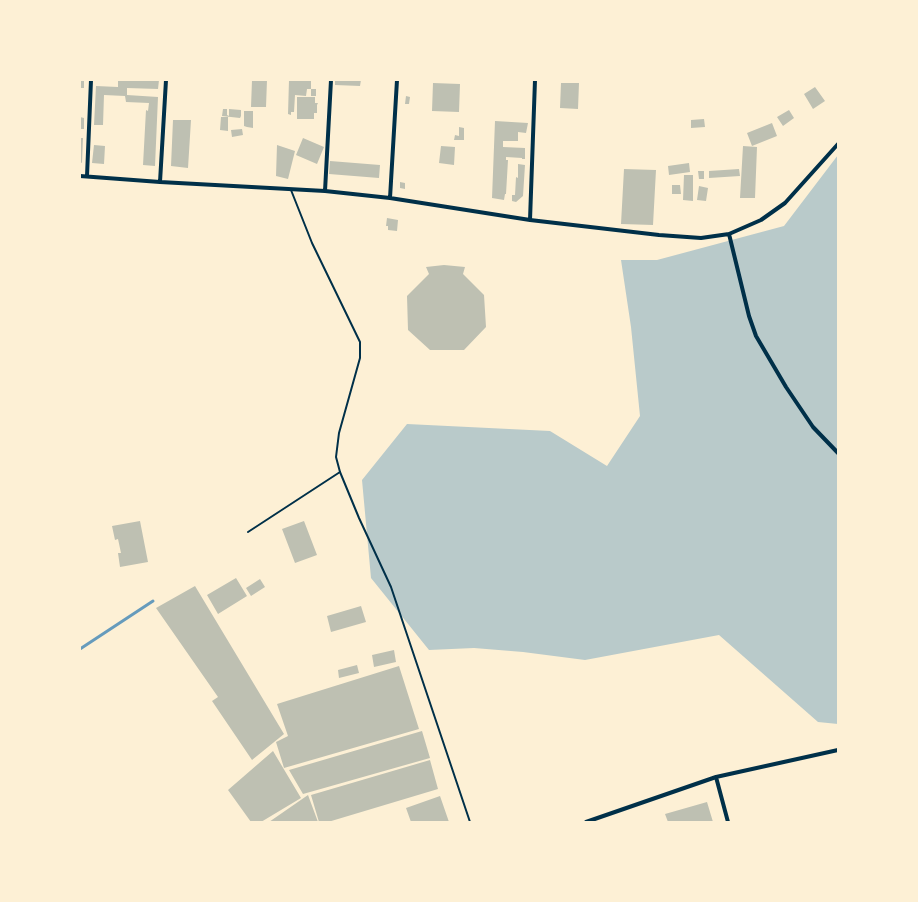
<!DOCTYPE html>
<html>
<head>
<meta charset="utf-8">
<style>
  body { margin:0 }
  #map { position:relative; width:918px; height:902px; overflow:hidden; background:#fdf0d5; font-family:Barlow,sans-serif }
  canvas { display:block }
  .frame { position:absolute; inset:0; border:81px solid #fdf0d5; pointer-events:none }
</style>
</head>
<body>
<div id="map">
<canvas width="918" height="902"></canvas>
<div class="frame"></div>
</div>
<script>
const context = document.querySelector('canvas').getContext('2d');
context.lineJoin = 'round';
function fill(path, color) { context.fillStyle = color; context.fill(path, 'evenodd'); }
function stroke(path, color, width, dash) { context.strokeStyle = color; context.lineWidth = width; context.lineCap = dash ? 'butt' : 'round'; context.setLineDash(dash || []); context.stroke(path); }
fill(new Path2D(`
  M838,155V724L818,722L719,635L585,660L523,652L474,648L429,650L371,578L362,480L407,424L550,431L607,466L640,416L631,327L621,260H657L784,226Z`), '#b9caca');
stroke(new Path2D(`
  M80,649L153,601`), '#669bbc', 3);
fill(new Path2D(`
  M80,80H84V88H80Z
  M118,80H159L158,89L127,88V95L158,97L155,166L143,165L146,110L148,111L149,103L126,102L125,96L104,95L103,125H94L96,86L118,87Z
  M252,80H267L266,107H251Z
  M289,80H311V89H307L306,96L295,95L294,112H291V115L288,114Z
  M335,80H361L360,86L335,85Z
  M433,83L460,84L459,112L432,111Z
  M561,83H579L578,109L560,108Z
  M815,87L825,101L813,109L804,94Z
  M311,89H316V96H311Z
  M406,96L410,97L409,104H405Z
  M297,97H315V103H318L317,105V113H314V119H297Z
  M223,109H227V115L229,116V109L241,110V116L240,118L222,116Z
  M789,110L794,118L783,126L777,117Z
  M244,111H253V128L247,127L244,126Z
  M80,117L84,118V129H80Z
  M221,117H228V131L220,130Z
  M704,119L705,127L691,128V120Z
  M173,120H191L188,168L171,166Z
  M495,121L528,123L526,133L518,132V141H503V147L525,148V159H522V158L506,157V160H508L506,194H505L504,200L492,198Z
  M772,123L777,136L752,146L747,133Z
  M459,127L464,128V140H454L455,135L459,136Z
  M242,129L243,135L232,137L231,130Z
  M80,138H83L82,163L80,162Z
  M303,138L324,147L317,164L296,155Z
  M94,145L105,146L104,164L92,163Z
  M277,145L295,151L288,179L276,176Z
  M441,146L455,147L454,165L439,163Z
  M743,146L757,147L755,198H740Z
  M330,161L380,165L379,178L329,174Z
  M689,163L690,172L669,175L668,166Z
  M518,164L525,165L523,196L516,202L512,201V195H515L516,177L518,178Z
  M624,169L656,170L653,225L621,224Z
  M739,169L740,176L709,178V171Z
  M698,171H704V179H699Z
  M684,175H693V201L683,200Z
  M400,182L405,183V189L400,188Z
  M672,185H680L681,194H672Z
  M699,186L708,188L706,201L697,200Z
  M387,218L398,220L397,231L388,230V226H386Z
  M444,265L465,267L463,274L484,295L486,327L464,350H430L408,330L407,296L429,274L426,267Z
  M140,521L148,562L120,567L118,553H121L118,539L115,540L112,526Z
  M304,521L317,555L295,563L282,529Z
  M236,578L247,596L218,614L207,595Z
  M260,579L265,587L251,596L246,588Z
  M195,586L284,734L252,760L212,701L218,697L156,608Z
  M361,606L366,622L331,632L327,616Z
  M394,650L396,662L374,667L372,655Z
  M357,665L359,673L339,678L338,670Z
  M399,666L419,729L284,768L276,742L288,736L277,704Z
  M422,731L430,758L303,794L289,770Z
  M273,751L301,798L261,822H251L228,790Z
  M430,760L438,789L328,822H319L311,795Z
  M308,795L318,822H269Z
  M440,796L449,822H411L406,808Z
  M707,802L713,822H668L665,814Z`), '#bec0b2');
stroke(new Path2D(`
  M291,190L312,243L360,342V358L339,433L336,457L340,472L359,518L391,587L470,822
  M248,532L340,472`), '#003049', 2);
stroke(new Path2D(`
  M80,176L160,182L325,191L390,198L530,220L659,235L701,238L729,234L761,220L785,203L838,144
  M87,176L91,80
  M160,182L166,80
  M325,191L331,80
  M390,198L397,80
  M530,220L535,80
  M729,234L749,316L756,336L786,387L813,427L838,453
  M716,777L728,822
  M586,822L716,777L838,750`), '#003049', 4);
</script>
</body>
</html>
